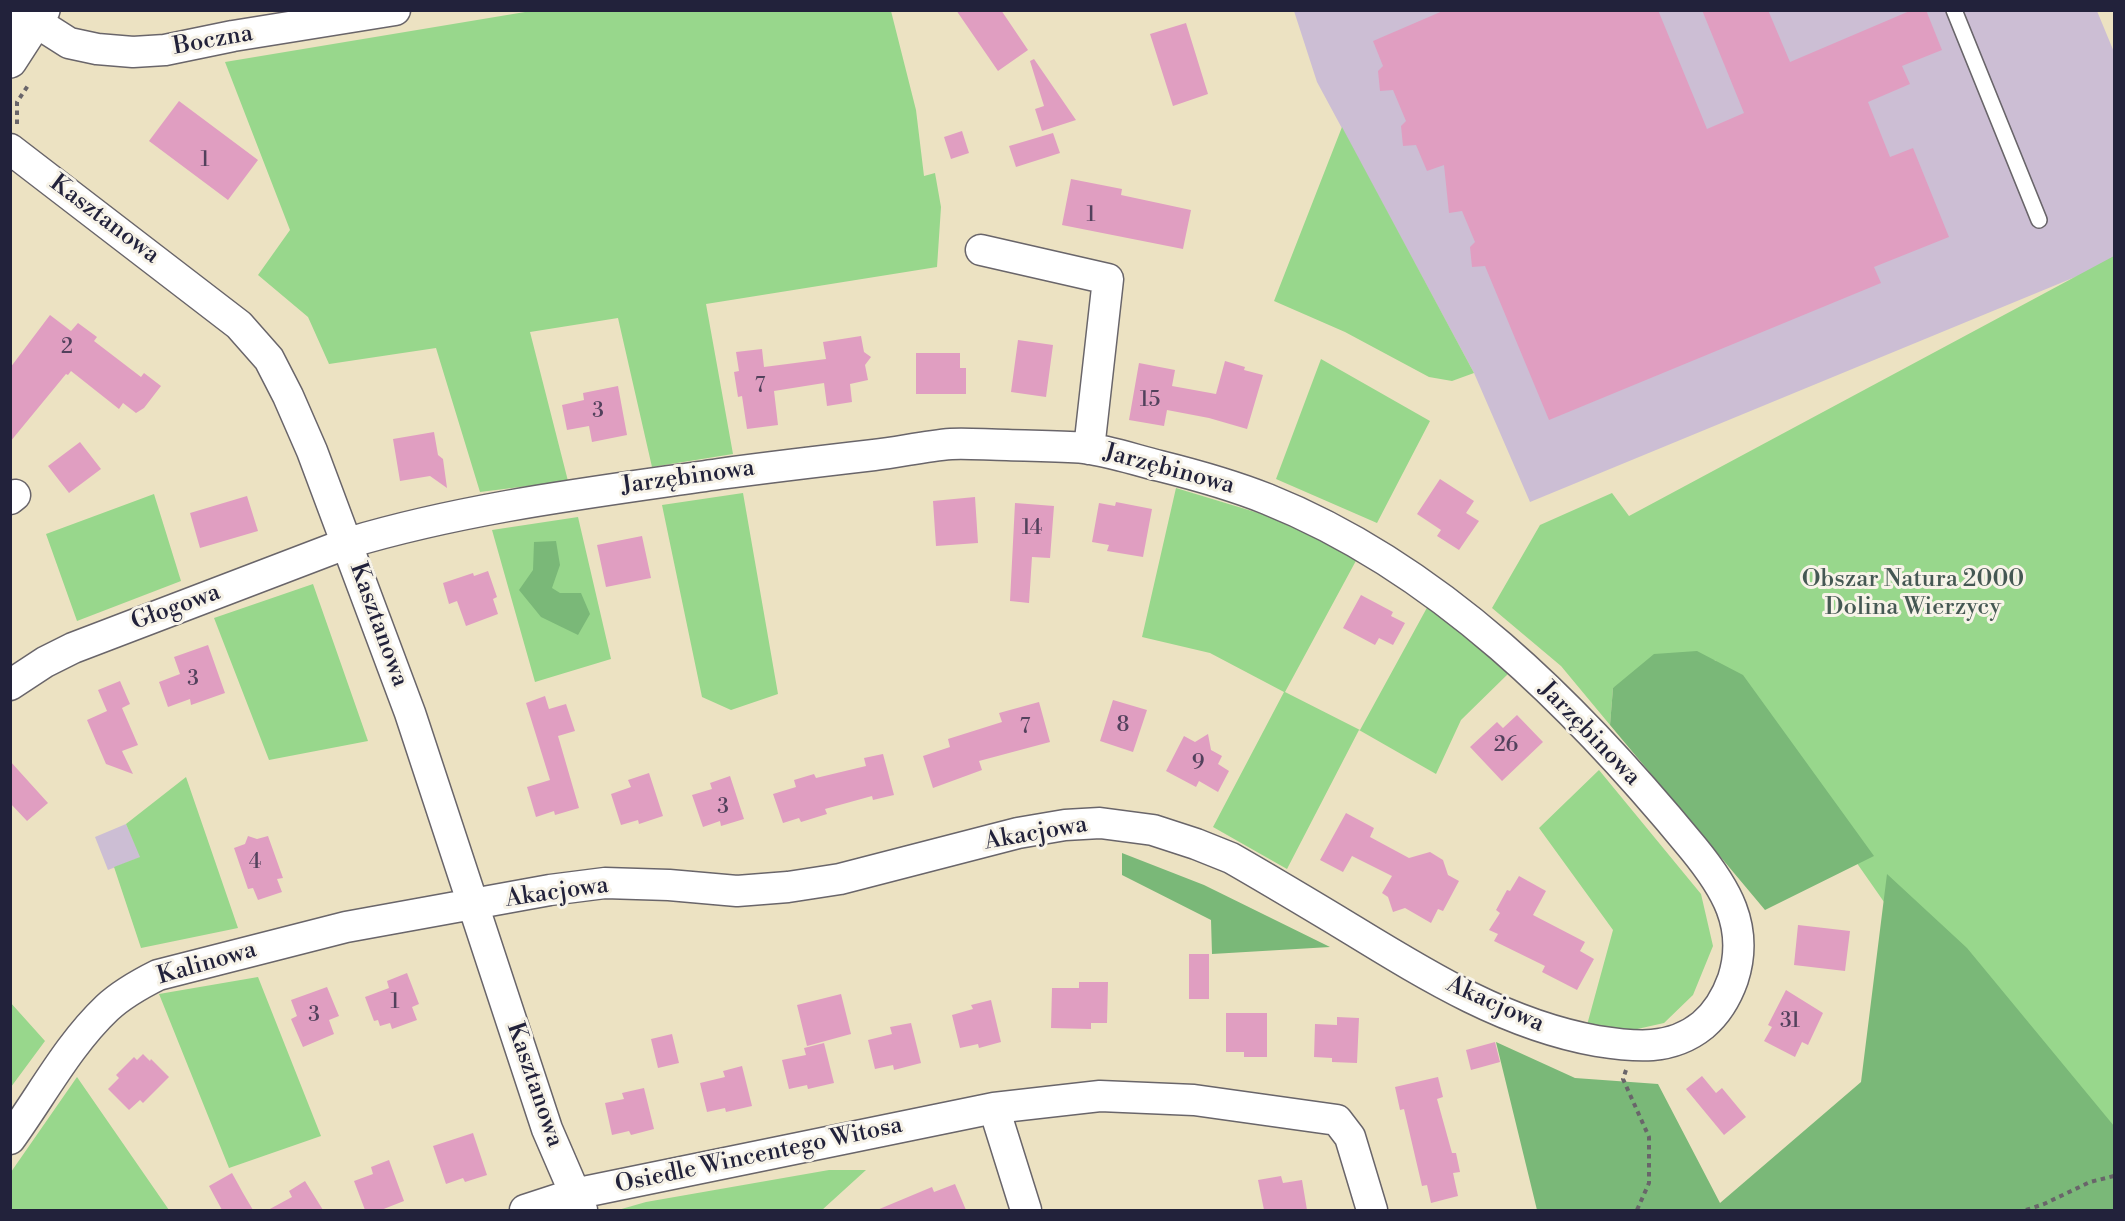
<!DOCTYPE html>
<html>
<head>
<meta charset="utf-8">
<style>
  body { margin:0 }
  #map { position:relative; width:2125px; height:1221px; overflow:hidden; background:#ece2c2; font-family:"Libre Bodoni",serif }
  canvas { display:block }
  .frame { position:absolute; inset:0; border:12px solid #22223b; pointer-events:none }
</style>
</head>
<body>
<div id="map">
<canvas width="2125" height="1221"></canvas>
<div class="frame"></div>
</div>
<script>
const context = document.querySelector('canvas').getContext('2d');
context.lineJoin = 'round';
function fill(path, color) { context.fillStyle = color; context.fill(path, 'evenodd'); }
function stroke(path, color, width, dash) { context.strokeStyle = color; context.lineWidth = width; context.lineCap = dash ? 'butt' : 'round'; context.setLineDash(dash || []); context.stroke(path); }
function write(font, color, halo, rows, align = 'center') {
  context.font = font + ' "Libre Bodoni",serif'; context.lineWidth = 6; context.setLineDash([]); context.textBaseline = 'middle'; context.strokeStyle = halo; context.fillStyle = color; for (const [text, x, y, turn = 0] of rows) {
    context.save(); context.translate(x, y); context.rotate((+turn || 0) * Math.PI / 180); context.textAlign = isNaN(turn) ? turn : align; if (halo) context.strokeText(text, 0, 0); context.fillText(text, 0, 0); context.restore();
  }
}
fill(new Path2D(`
  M1294,11H2097L2114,52V261L1530,502L1474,373L1317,82Z
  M126,824L141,857L108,870L95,837Z`), '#ccbed4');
fill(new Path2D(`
  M531,11H891L916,110L924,176L935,173L941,207L937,267L706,304L733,454L652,467L618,318L530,332L568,481L480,492L436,348L329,364L308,317L258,275L290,230L225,62Z
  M1342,127L1474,373L1452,381L1429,377L1345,332L1274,301Z
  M2114,256V1210L1855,1169L1891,912L1715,660L1613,688L1610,725L1561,666L1492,608L1540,525L1612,493L1629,516Z
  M1321,359L1430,421L1377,523L1276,479Z
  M1176,488L1265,515L1358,557L1285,692L1360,730L1429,604L1510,672L1461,720L1436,774L1359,730L1287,869L1213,827L1284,692L1210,653L1142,637Z
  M743,493L778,694L731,710L702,697L662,505Z
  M154,494L181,581L77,621L46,534Z
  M578,517L611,659L535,682L492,530Z
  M313,584L368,741L269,760L214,618Z
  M1599,770L1701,894L1713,946L1693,995L1664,1023L1624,1032L1587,1025L1613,930L1539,828Z
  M186,777L238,928L141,948L114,867L140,857L126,824Z
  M258,977L321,1136L229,1168L159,994Z
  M10,1002L45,1041L11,1087L10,1086Z
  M77,1077L169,1210H11V1172Z
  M829,1170H866L822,1210H618L646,1202Z`), '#98d78c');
fill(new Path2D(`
  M556,541L560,565L552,588L560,593H581L590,614L578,635L541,617L519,590L533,570L534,542Z
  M1697,651L1743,675L1874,856L1765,910L1610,725L1613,688L1654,654Z
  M1122,853L1204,885L1330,947L1212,954L1211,920L1122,875Z
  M1887,874L1967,948L2114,1126V1210H1537L1496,1042L1575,1078L1658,1084L1720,1203L1861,1082Z`), '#7ab878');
fill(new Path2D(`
  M956,10H1001L1028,50L998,71Z
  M1445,10H1658L1707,129L1744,113L1702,10H1768L1790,62L1912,10H1926L1942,50L1902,66L1910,84L1868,102L1890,157L1913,148L1949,237L1874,267L1881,283L1549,420L1485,266L1472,267L1470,247L1475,242L1462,211L1449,213L1444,165L1427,171L1416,145L1403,146L1401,126L1406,121L1393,90L1380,91L1378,71L1383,66L1373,41Z
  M1186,23L1208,94L1173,106L1150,34Z
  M1034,59L1076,120L1042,131L1035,109L1044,106L1030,61Z
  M179,101L258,160L228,200L149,141Z
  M962,131L969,153L951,159L944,137Z
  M1053,133L1060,153L1016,167L1009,146Z
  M1071,179L1122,189L1121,195L1191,210L1183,249L1062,225Z
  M50,315L71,331L78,323L97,337L94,341L141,377L144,373L161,386L144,408L136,413L123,403L119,409L71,371L68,375L66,374L10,442V368Z
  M861,336L864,352L871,357L865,365L868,380L850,384L852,402L827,406L824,383L774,391L778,425L747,429L742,396L738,397L734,372L739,371L736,352L762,349L764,367L826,359L823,342Z
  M1018,340L1053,345L1046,397L1011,392Z
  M916,353H960V368H966V394H916Z
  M1225,361L1245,367L1244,370L1263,375L1247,429L1209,418L1167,410L1164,426L1129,420L1139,363L1175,370L1172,386L1216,394Z
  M618,386L627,435L592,442L589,426L567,430L562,405L584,400L583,393Z
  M434,432L438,455L443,459L447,488L430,476L400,481L393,439Z
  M80,442L101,469L69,493L48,466Z
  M1440,479L1474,501L1466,513L1479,521L1459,550L1437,536L1441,530L1417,514Z
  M247,496L258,531L200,548L190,513Z
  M975,497L978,543L936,546L933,501Z
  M1116,502L1152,509L1143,557L1107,551L1109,545L1092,542L1099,503L1115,506Z
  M1015,503L1054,506L1050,558L1032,557L1029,603L1010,601Z
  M642,536L651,578L606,587L597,545Z
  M488,571L497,597L493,599L498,614L466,626L457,601L449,604L443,583L473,573L474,576Z
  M1361,595L1393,612L1391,616L1405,623L1393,645L1379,638L1375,645L1343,628Z
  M208,645L225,693L191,705L190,699L168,707L159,682L180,674L174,657Z
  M120,681L130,704L122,708L138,745L122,751L133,774L106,764L87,720L107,711L98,690Z
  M545,696L549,709L566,704L575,731L558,736L579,808L555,815L554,811L536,817L527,787L550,780L526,703Z
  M1113,700L1147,710L1133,752L1100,741Z
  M1039,702L1050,742L979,761L982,770L933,788L923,756L950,747L948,739L1002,722L999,713Z
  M1517,715L1543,742L1502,781L1470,747L1497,722L1503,728Z
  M1208,734L1211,750L1222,756L1218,764L1229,771L1218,792L1199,781L1196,787L1166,771L1184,736L1195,742Z
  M883,754L894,795L873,800L872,796L825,809L827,814L801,822L799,818L783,823L773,794L796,787L794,780L814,774L816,778L866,766L864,758Z
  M10,761L48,803L27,821L10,803Z
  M649,773L663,816L639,824L638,820L621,825L611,794L631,787L628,780Z
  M730,776L744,819L721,826L720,821L703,827L692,795L712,789L710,783Z
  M1346,813L1374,828L1370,837L1409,858L1430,852L1443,860L1448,875L1459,881L1443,911L1438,909L1431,923L1405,908L1393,912L1388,897L1382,893L1392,876L1352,856L1343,872L1320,860Z
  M248,836L257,839L268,836L283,878L277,879L282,892L258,900L253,888L248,889L234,848L245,844Z
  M1519,876L1546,891L1533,915L1585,942L1580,951L1594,959L1577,990L1542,972L1545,966L1494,941L1498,934L1489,930L1500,913L1496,910L1507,890L1510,891Z
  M1798,925L1850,931L1845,971L1794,965Z
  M1189,954H1209V999H1189Z
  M407,973L419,1004L412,1007L417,1020L392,1029L390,1023L380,1026L378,1020L374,1021L365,997L389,988L387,981Z
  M1079,982H1108L1107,1023H1091V1029L1051,1028L1052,988H1079Z
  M327,987L339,1016L329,1020L334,1034L303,1047L291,1019L297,1016L291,1000Z
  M1786,990L1823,1013L1808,1045L1802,1042L1795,1057L1764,1041L1772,1027L1768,1025Z
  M841,994L851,1034L807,1046L797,1005Z
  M991,1000L1001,1042L979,1048L978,1044L960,1048L952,1015L973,1009L971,1005Z
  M1226,1013H1267V1057H1244V1052H1226Z
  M1337,1017L1359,1018L1357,1063L1332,1062V1058L1314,1057L1315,1024L1337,1025Z
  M911,1023L921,1063L894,1070L893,1065L875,1069L868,1040L892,1034L890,1027Z
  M672,1034L679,1063L658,1068L651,1039Z
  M1495,1042L1500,1062L1471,1070L1466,1050Z
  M824,1043L834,1083L808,1089L807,1085L789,1089L782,1060L806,1055L804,1048Z
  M143,1054L150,1061L151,1059L169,1077L143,1103L140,1100L129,1110L108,1089L119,1078L116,1075L134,1057L137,1060Z
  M742,1066L752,1106L726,1112L725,1108L707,1112L700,1083L725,1077L723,1071Z
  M1702,1076L1716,1093L1722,1088L1746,1117L1724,1135L1686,1089Z
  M1438,1077L1443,1097L1437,1099L1452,1153H1456L1460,1172L1453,1173L1458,1196L1431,1203L1427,1185L1422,1186L1404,1109L1400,1110L1395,1087Z
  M644,1088L654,1129L631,1135L629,1131L612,1135L605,1103L624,1099L622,1093Z
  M473,1133L487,1175L465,1182L463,1178L446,1184L433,1146Z
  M389,1160L404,1201L381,1210H365L354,1181L373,1174L371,1167Z
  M232,1173L243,1193L253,1210H222L209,1186Z
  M1281,1176L1283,1183L1302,1180L1307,1210H1264L1258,1180Z
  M305,1181L323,1210H268L292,1197L289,1191Z
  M955,1184L966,1210H877L932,1187L934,1192Z`), '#e09ec1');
const service = new Path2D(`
  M1954,10L2039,220`);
const minor = new Path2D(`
  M10,14L33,28
  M36,22L69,43L97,49L133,52L165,50L233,36L395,10
  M10,149L239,325L269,359L288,396L312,451L410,713L547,1129L582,1210
  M981,250L1108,279L1089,449
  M10,499L15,495
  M10,685L45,662L73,648L348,543C468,507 595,492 719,474C771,467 822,461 874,455C900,452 925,446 951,444C969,443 988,445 1007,445C1032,446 1059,446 1084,448C1110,451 1135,460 1160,466C1196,475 1232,485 1267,499C1439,568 1577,707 1693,848C1725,887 1750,926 1733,979C1727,996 1717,1013 1703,1025C1671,1051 1635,1047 1597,1041C1501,1024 1418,970 1336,920C1301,899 1266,878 1231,858L1196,844L1153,830L1100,823L1065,825L1018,833L840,879L788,887L737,891L669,885L605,883L550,890L346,927L158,975C140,984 122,994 107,1008C68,1045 42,1095 10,1139
  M994,1108L1026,1210
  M525,1210L574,1194L994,1108L1100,1096L1194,1100L1337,1120L1350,1137L1372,1210`);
const tertiary = new Path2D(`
  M10,61L43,10`);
stroke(service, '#69656a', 18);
stroke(minor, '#69656a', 33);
stroke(tertiary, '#69656a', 36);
stroke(new Path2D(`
  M17,124V102L29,84
  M1626,1070L1623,1079L1649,1137V1183L1637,1210
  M2026,1210L2044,1204L2090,1182L2114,1176`), '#69656a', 4, [4.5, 4.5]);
stroke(service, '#fff', 15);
stroke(minor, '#fff', 30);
stroke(tertiary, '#fff', 33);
write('21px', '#52415c', null, [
  ["1",205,161],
  ["1",1091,216],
  ["2",67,348],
  ["7",760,387],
  ["15",1150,401],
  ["3",598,412],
  ["14",1032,529],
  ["3",193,680],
  ["8",1123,726],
  ["7",1025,728],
  ["26",1506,746],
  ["9",1198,764],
  ["3",723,808],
  ["4",255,863],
  ["1",395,1003],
  ["3",314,1016],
  ["31",1790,1022]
]);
write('24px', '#22223b', '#f7f3e8', [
  ["Boczna",213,41,-10],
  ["Kasztanowa",104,220,37],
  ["Jarzębinowa",1169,470,15],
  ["Jarzębinowa",688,478,-8],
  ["Głogowa",176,608,-20],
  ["Kasztanowa",378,625,70],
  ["Jarzębinowa",1589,734,46],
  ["Akacjowa",1036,834,-10],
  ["Akacjowa",557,893,-8],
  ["Kalinowa",207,964,-16],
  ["Akacjowa",1495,1005,24],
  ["Kasztanowa",534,1085,71],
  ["Osiedle Wincentego Witosa",759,1156,-12]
]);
write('24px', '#455853', '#f7f3e8', [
  ["Obszar Natura 2000",1913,580],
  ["Dolina Wierzycy",1913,608]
]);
</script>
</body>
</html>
